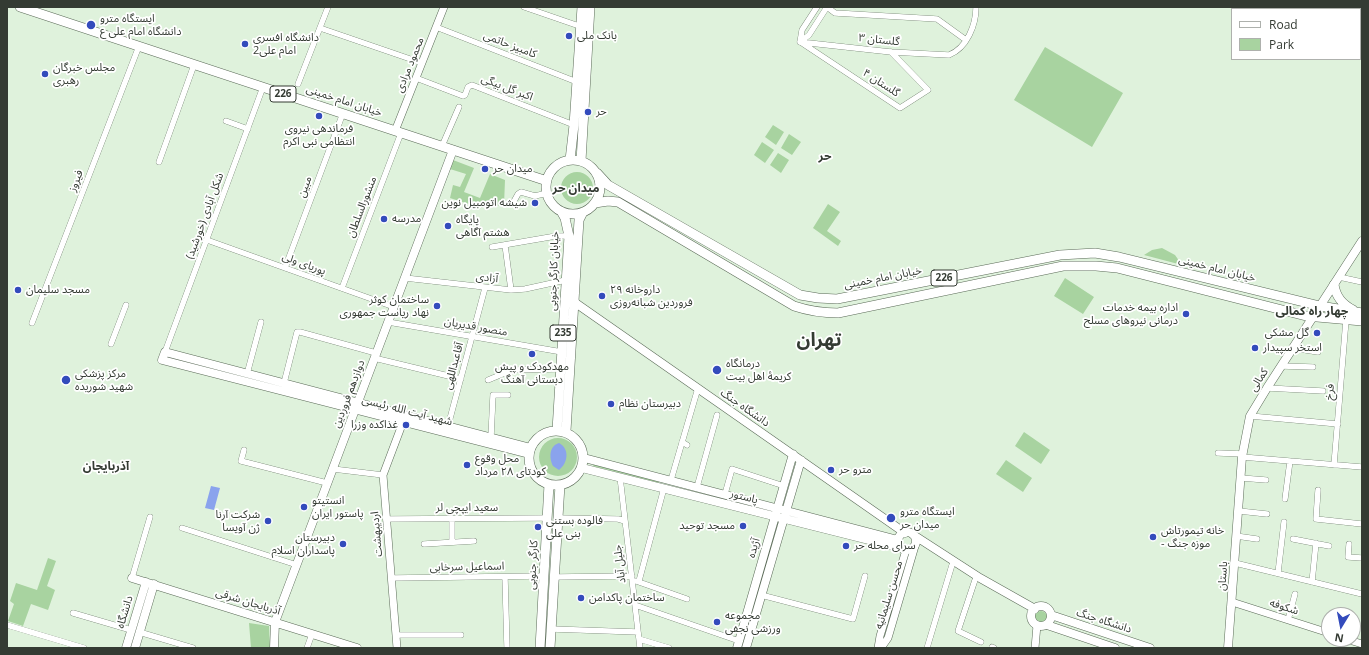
<!DOCTYPE html>
<html>
<head>
<meta charset="utf-8">
<style>
  body { margin:0 }
  #map { position:relative; width:1369px; height:655px; overflow:hidden; background:#dff2dc; font-family:"Open Sans",sans-serif }
  canvas { display:block }
  .frame { position:absolute; inset:0; border:8px solid #343b33; pointer-events:none }
  .legend { position:absolute; left:1231px; top:8px; width:130px; height:52px; box-sizing:border-box; background:#fff; border:1px solid #aeb1ad; margin:0; padding:5px 7px; list-style:none; font-size:12px; color:#343b33 }
  .legend li { display:flex; align-items:center; gap:8px; height:20px }
  .legend b { width:20px; border:1px solid #aeb1ad }
  .north { position:absolute; left:1321px; top:607px; width:40px; height:40px; box-sizing:border-box; background:#fff; border:1px solid #aeb1ad; border-radius:50%; rotate:190deg; font-size:11px; font-weight:700; line-height:16px; text-align:center; color:#343b33 }
  .north::after { content:''; display:block; margin:auto; width:14px; height:18px; background:#334bbc; clip-path:polygon(50% 0,100% 100%,50% 72%,0 100%) }
</style>
</head>
<body>
<div id="map">
<canvas width="1369" height="655"></canvas>
<div class="frame"></div>
<ul class="legend">
<li><b style="height:5px;background:#fff"></b>Road</li>
<li><b style="height:11px;background:#a8d3a0"></b>Park</li>
</ul>
<div class="north">N</div>
</div>
<script>
const context = document.querySelector('canvas').getContext('2d');
context.lineJoin = 'round';
function fill(path, color) { context.fillStyle = color; context.fill(path, 'evenodd'); }
function stroke(path, color, width, dash) { context.strokeStyle = color; context.lineWidth = width; context.lineCap = dash ? 'butt' : 'round'; context.setLineDash(dash || []); context.stroke(path); }
function write(font, color, halo, rows, align = 'center') {
  context.font = font + ' "Open Sans","Noto Sans Arabic",sans-serif'; context.lineWidth = 3.5; context.setLineDash([]); context.textBaseline = 'middle'; context.strokeStyle = halo; context.fillStyle = color; for (const [text, x, y, turn = 0] of rows) {
    context.save(); context.translate(x, y); context.rotate((+turn || 0) * Math.PI / 180); context.textAlign = isNaN(turn) ? turn : align; if (halo) context.strokeText(text, 0, 0); context.fillText(text, 0, 0); context.restore();
  }
}
fill(new Path2D(`
  M1045,47L1123,93L1092,147L1014,100Z
  M773,125L784,132L776,145L765,137Z
  M789,134L801,142L792,155L781,148Z
  M762,142L774,150L765,163L754,155Z
  M778,153L789,160L781,173L770,165Z
  M453,160L474,168L464,192L480,198L490,174L505,180L504,205L481,208L450,198L453,185L460,187L466,174L450,169Z
  M561 188a16 16 0 1 1 32 0a16 16 0 1 1-32 0Z
  M828,204L840,212L827,231L841,241L838,246L813,228Z
  M1162,248L1175,255L1182,265L1144,255L1152,250Z
  M1065,278L1094,297L1083,314L1054,296Z
  M1024,432L1050,450L1041,464L1015,446Z
  M539 457a19 19 0 1 1 38 0a19 19 0 1 1-38 0Z
  M1006,460L1032,478L1023,492L996,474Z
  M594,464L658,481L659,483L593,466Z
  M48,558L56,561L47,586L55,590L48,610L31,604L23,626L8,621L14,604L10,601L16,583L37,590Z
  M1035 617a6 6 0 1 1 12 0a6 6 0 1 1-12 0Z
  M249,623L269,626L270,648H251Z`), '#a8d3a0');
fill(new Path2D(`
  M559,443C570,449 568,463 559,470L553,466C549,458 549,446 559,443Z
  M211,486L220,488L214,510L205,508Z`), '#8aa3ed');
const minor = new Path2D(`
  M524,7L582,27
  M827,7L835,13L937,19L966,40
  M436,27L577,82
  M320,28L422,63
  M800,42L891,52L949,55C967,48 976,25 976,7
  M800,42L809,35L827,7
  M800,42L802,30L817,7
  M802,43L900,108L928,90L891,52
  M416,78L463,96L465,95L468,87L472,85L574,125
  M298,84L328,7
  M226,121L248,129
  M442,146L459,107
  M159,162L194,65
  M513,203L518,194L521,192L535,196L547,193
  M207,240L394,307
  M505,245L511,290
  M492,247L556,236H569
  M285,268L343,113
  M1339,277L1362,282
  M405,278L511,290L525,289L566,280
  M342,288L401,133
  M388,322L562,352
  M32,323L139,46
  M111,344L126,305
  M1292,348L1318,352
  M165,352L263,87
  M374,358L461,379
  M1281,366L1313,367
  M247,374L261,322
  M488,380L512,370L560,369
  M284,383L297,332H300L376,353
  M1267,388L1323,391
  M1250,416L1338,424
  M448,426L485,288
  M491,437L493,395H508
  M682,442L687,445
  M244,450L241,461L327,483
  M1218,453L1243,454
  M1242,457L1362,467
  M1334,465L1346,320
  M333,469L383,475
  M620,477L640,648
  M1241,478L1266,480
  M671,480L698,388
  M697,487L717,415
  M1318,490L1316,519L1362,524
  M725,494L732,469L784,486
  M1285,499L1290,461
  M1239,511L1267,514
  M452,518V542
  M558,518L618,519L625,521
  M386,519L548,518
  M182,528L297,565
  M1236,536L1257,539
  M1293,539L1329,546
  M424,544L474,541
  M1349,544L1348,557L1362,558
  M1235,563L1362,594
  M1278,573L1284,522
  M505,577L507,648
  M554,577L632,576
  M132,578L150,517
  M391,578L544,576
  M975,580L958,631L981,642
  M636,581L687,599
  M639,581L664,488
  M1312,582L1316,543
  M761,595L853,619L865,576
  M635,605L739,641
  M73,613L131,630
  M1288,620L1295,594
  M7,625L84,648
  M551,629L638,632
  M139,632L193,648
  M396,635H461
  M639,639L669,648
  M992,647L994,648
  M307,648L312,634
  M927,648L952,565`);
const tertiary = new Path2D(`
  M395,131L444,7
  M1232,602L1329,633
  M1346,639L1362,644
  M397,648L383,475L403,422
  M878,648L880,636L906,550
  M881,648L888,638L915,546
  M1035,648L1037,625`);
const secondary = new Path2D(`
  M574,301L577,304L905,533
  M529,454L162,360L165,352L531,448
  M584,458L898,540
  M582,468L901,548
  M898 541a9 9 0 1 1 18 0a9 9 0 1 1-18 0Z
  M912,534L980,578L1035,609
  M132,578L357,648
  M1031 616a10 10 0 1 1 20 0a10 10 0 1 1-20 0Z
  M1051,615L1150,648
  M1047,625L1115,648
  M126,648L146,582
  M135,648L154,584
  M274,648L275,622L453,150
  M737,648L793,454
  M746,648L801,460
  M1228,648L1242,457L1250,416L1267,388L1362,241`);
const primary = new Path2D(`
  M20,7L547,181
  M570,160L574,125L582,7
  M546 187a27 27 0 1 1 54 0a27 27 0 1 1-54 0Z
  M581,161L590,7
  M597,173L608,185L800,295L818,298L837,299L1060,255L1095,253L1119,257L1320,306L1362,313
  M595,203L608,201L618,202L794,306C809,311 823,313 838,313L1063,266H1096L1117,268L1306,316L1362,321
  M1334,285C1336,297 1342,304 1353,310
  M557,430L569,236L565,218L561,211
  M529 458a27 27 0 1 1 54 0a27 27 0 1 1-54 0Z
  M566,431L579,220L583,212
  M540,648L549,484
  M550,648L560,485`);
stroke(minor, '#5b6b58', 6);
stroke(tertiary, '#5b6b58', 8);
stroke(secondary, '#5b6b58', 9);
stroke(primary, '#5b6b58', 10);
stroke(minor, '#fff', 5.5);
stroke(tertiary, '#fff', 7);
stroke(secondary, '#fff', 8);
stroke(primary, '#fff', 9);
for (const [x, y, r, color] of [
  [91,25,5,"#334bbc"],
  [569,36,4,"#334bbc"],
  [245,44,4,"#334bbc"],
  [45,74,4,"#334bbc"],
  [588,112,4,"#334bbc"],
  [319,116,4,"#334bbc"],
  [485,169,4,"#334bbc"],
  [535,203,4,"#334bbc"],
  [384,219,4,"#334bbc"],
  [448,226,4,"#334bbc"],
  [18,290,4,"#334bbc"],
  [602,296,4,"#334bbc"],
  [437,306,4,"#334bbc"],
  [1186,314,4,"#334bbc"],
  [1317,333,4,"#334bbc"],
  [1255,348,4,"#334bbc"],
  [532,354,4,"#334bbc"],
  [717,370,5,"#334bbc"],
  [66,380,5,"#334bbc"],
  [611,404,4,"#334bbc"],
  [406,425,4,"#334bbc"],
  [467,465,4,"#334bbc"],
  [831,470,4,"#334bbc"],
  [304,507,4,"#334bbc"],
  [891,518,5,"#334bbc"],
  [268,521,4,"#334bbc"],
  [743,526,4,"#334bbc"],
  [538,527,4,"#334bbc"],
  [1153,537,4,"#334bbc"],
  [343,544,4,"#334bbc"],
  [846,546,4,"#334bbc"],
  [581,598,4,"#334bbc"],
  [717,622,4,"#334bbc"]
]) { const dot = new Path2D(); dot.arc(x, y, r, 0, 2 * Math.PI); context.fillStyle = color; context.fill(dot); stroke(dot, '#fff', 1.5); }
for (const [x, y, w] of [
  [283,94,26],
  [944,278,26],
  [563,333,26]
]) { const box = new Path2D(); box.roundRect(x - w / 2, y - 8, w, 16, 3); context.fillStyle = '#fff'; context.fill(box); stroke(box, '#343b33', 1); }
write('bold 10px', '#343b33', null, [
  ["226",283,94],
  ["226",944,278],
  ["235",563,333]
]);
write('11px', '#343b33', '#fff', [
  ["ایستگاه مترو",100,19],
  ["دانشگاه امام علی ع",100,32],
  ["بانک ملی",577,36],
  ["دانشگاه افسری",253,38],
  ["امام علی2",253,51],
  ["مجلس خبرگان",53,68],
  ["رهبری",53,81],
  ["حر",596,112],
  ["فرماندهی نیروی",319,129,"center"],
  ["انتظامی نبی اکرم",319,142,"center"],
  ["میدان حر",493,169],
  ["شیشه اتومبیل نوین",527,203,"right"],
  ["مدرسه",392,219],
  ["پایگاه",456,220],
  ["هشتم آگاهی",456,233],
  ["مسجد سلیمان",26,290],
  ["داروخانه ۲۹",610,290],
  ["فروردین شبانه‌روزی",610,303],
  ["ساختمان کوثر",429,300,"right"],
  ["نهاد ریاست جمهوری",429,313,"right"],
  ["اداره بیمه خدمات",1178,308,"right"],
  ["درمانی نیروهای مسلح",1178,321,"right"],
  ["گل مشکی",1309,333,"right"],
  ["استخر سپیدار",1263,348],
  ["درمانگاه",726,364],
  ["کریمهٔ اهل بیت",726,377],
  ["مهدکودک و پیش",532,367,"center"],
  ["دبستانی آهنگ",532,380,"center"],
  ["مرکز پزشکی",75,374],
  ["شهید شوریده",75,387],
  ["دبیرستان نظام",619,404],
  ["غذاکده وزرا",398,425,"right"],
  ["محل وقوع",475,459],
  ["کودتای ۲۸ مرداد",475,472],
  ["مترو حر",839,470],
  ["انستیتو",312,501],
  ["پاستور ایران",312,514],
  ["ایستگاه مترو",900,512],
  ["میدان حر",900,525],
  ["شرکت آرنا",260,515,"right"],
  ["ژن آویسا",260,528,"right"],
  ["فالوده بستنی",546,521],
  ["بنی علی",546,534],
  ["مسجد توحید",735,526,"right"],
  ["خانه تیمورتاش",1161,531],
  ["- موزه جنگ",1161,544],
  ["دبیرستان",335,538,"right"],
  ["پاسداران اسلام",335,551,"right"],
  ["سرای محله حر",854,546],
  ["ساختمان پاکدامن",589,598],
  ["مجموعه",725,616],
  ["ورزشی نجفی",725,629]
], 'left');
write('11px', '#343b33', '#fff', [
  ["گلستان ۳",879,40,6],
  ["کامبیز حاتمی",510,45,21],
  ["محمود مرادی",410,65,-68],
  ["گلستان ۴",881,83,33],
  ["اکبر گل بیگی",507,88,21],
  ["خیابان امام خمینی",344,101,18],
  ["فیروز",76,181,-69],
  ["مبین",305,187,-70],
  ["منشورالسلطان",362,207,-69],
  ["شکل آبادی (خورشید)",205,216,-70],
  ["پوریای ولی",304,264,20],
  ["خیابان امام خمینی",1217,269,14],
  ["خیابان کارگر جنوبی",554,271,-88],
  ["آزادی",487,278,6],
  ["خیابان امام خمینی",883,278,-11],
  ["منصور قدیریان",476,327,10],
  ["آقاعبداللهی",454,366,-75],
  ["کمالی",1259,380,-58],
  ["فرخ",1330,392,-85],
  ["دوازدهم فروردین",349,394,-69],
  ["دانشگاه جنگ",745,408,35],
  ["شهید آیت الله رئیسی",407,411,14],
  ["پاستور",744,497,14],
  ["سعید ایپچی لر",467,508],
  ["اردیبهشت",377,534,-95],
  ["آژیده",754,548,-74],
  ["جلیل آباد",620,564,-97],
  ["کارگر جنوبی",533,565,-87],
  ["اسماعیل سرخابی",467,567,-1],
  ["باستان",1223,576,-86],
  ["محسن سلیمانیه",889,595,-73],
  ["آذربایجان شرقی",248,602,17],
  ["شکوفه",1284,607,18],
  ["دانشگاه",125,612,-73],
  ["دانشگاه جنگ",1104,621,18]
]);
write('bold 12px', '#343b33', '#fff', [
  ["حر",825,157],
  ["میدان حر",576,189],
  ["چهار راه کمالی",1312,312],
  ["آذربایجان",106,467]
]);
write('bold 19px', '#343b33', '#fff', [
  ["تهران",819,341]
]);
</script>
</body>
</html>
